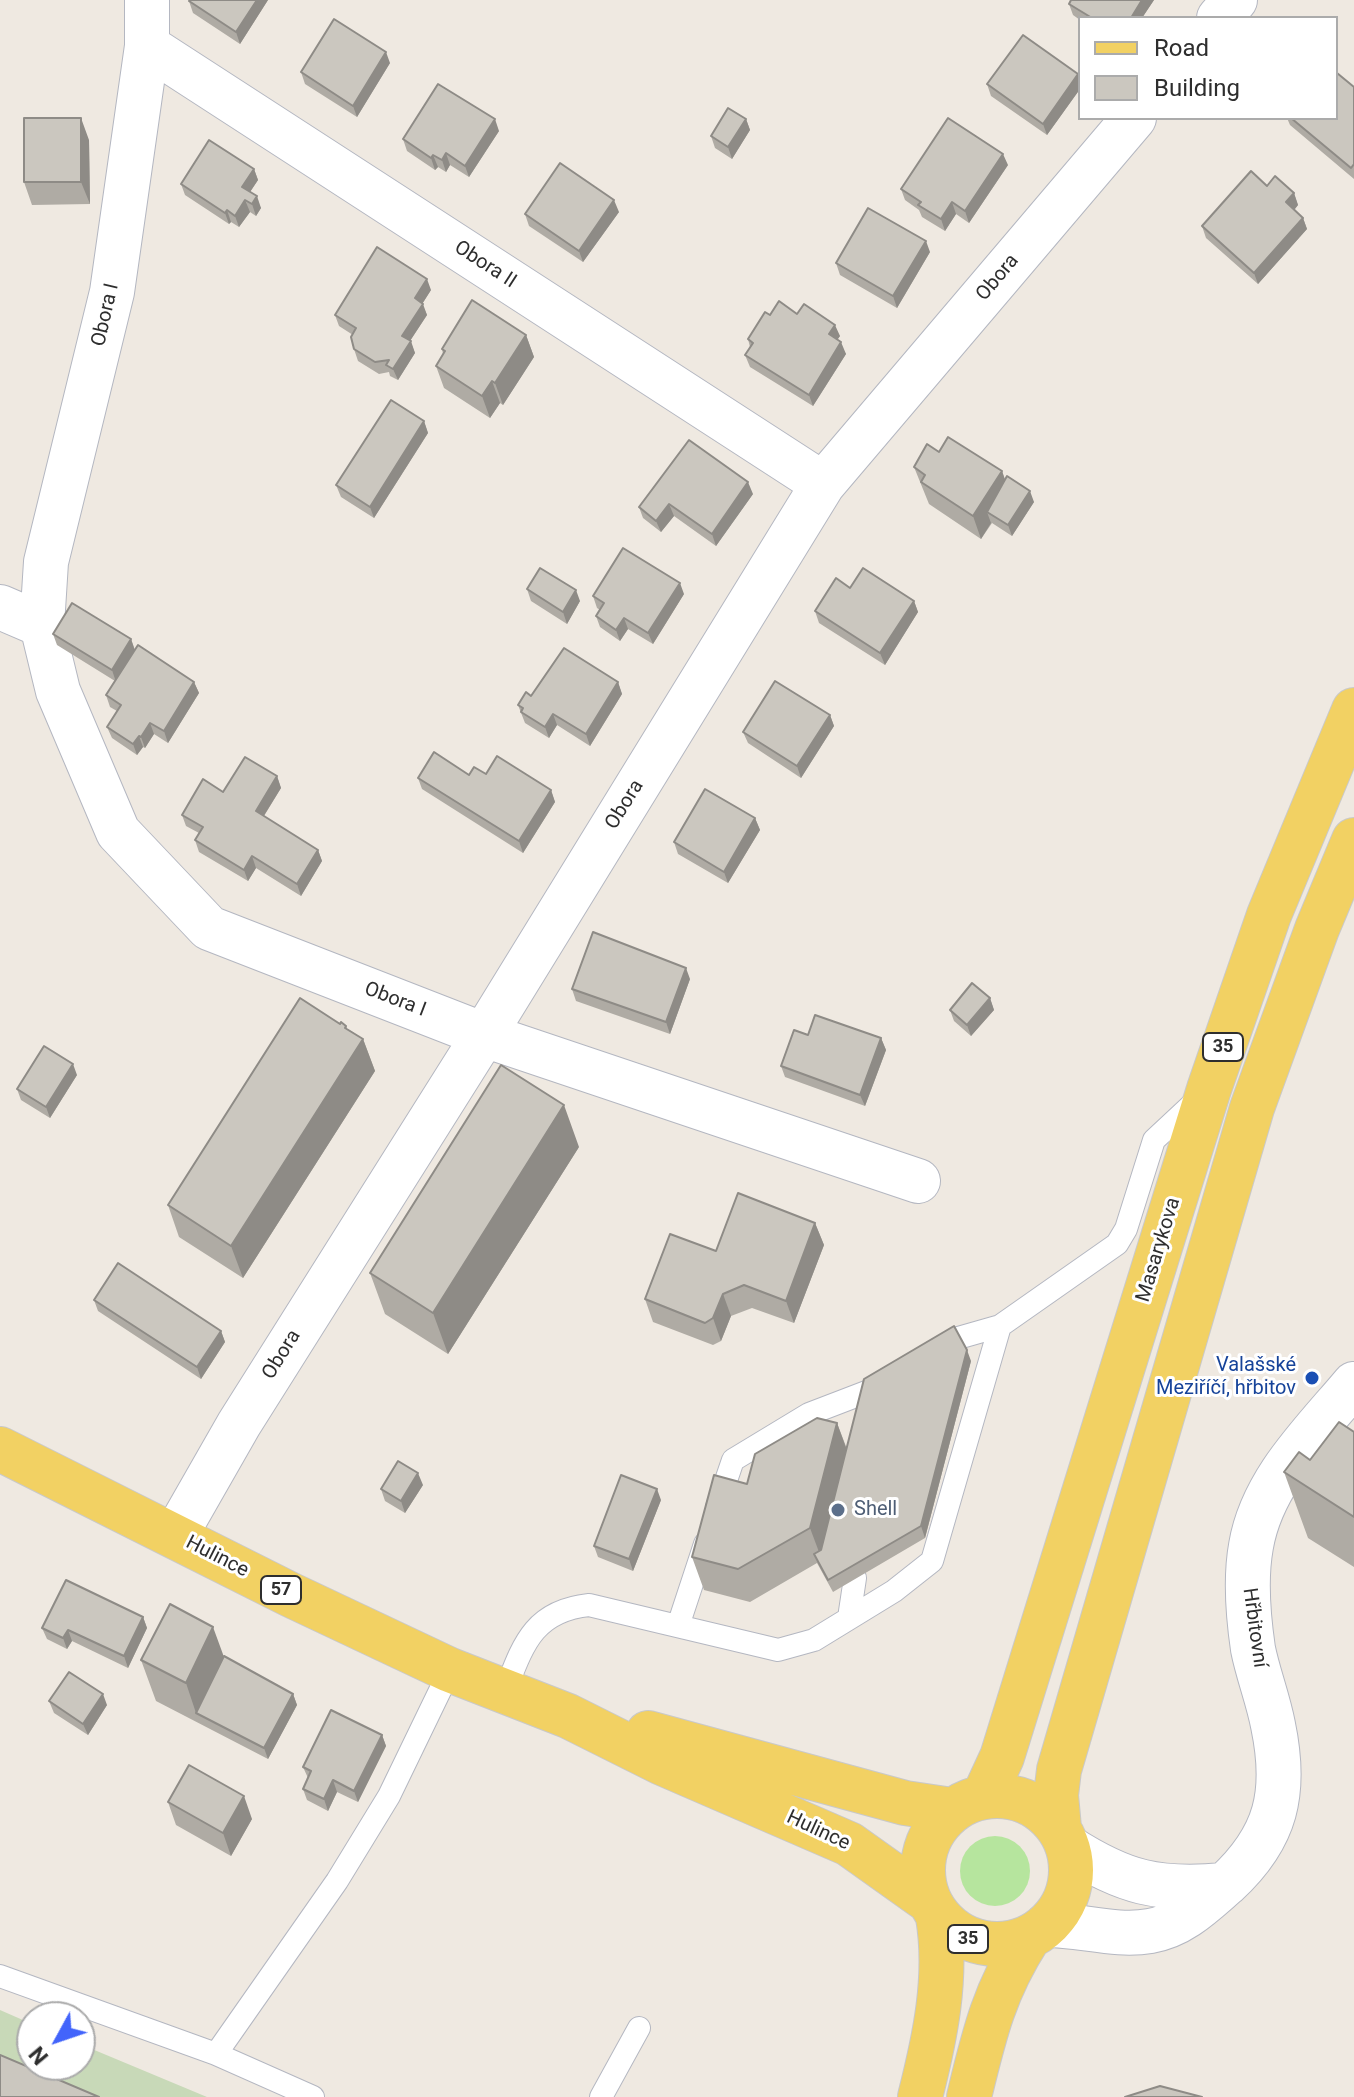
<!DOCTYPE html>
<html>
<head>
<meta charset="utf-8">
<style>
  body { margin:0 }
  #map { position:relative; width:1354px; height:2097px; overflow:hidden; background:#efe9e1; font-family:Roboto,sans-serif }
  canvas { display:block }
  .legend { position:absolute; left:1078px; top:16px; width:260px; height:104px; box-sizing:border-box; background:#fff; border:2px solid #ababab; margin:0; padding:10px 14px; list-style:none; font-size:24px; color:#2e2e2e }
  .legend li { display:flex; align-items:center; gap:16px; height:40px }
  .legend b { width:40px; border:2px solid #ababab }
  .north { position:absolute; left:16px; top:2001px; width:80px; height:80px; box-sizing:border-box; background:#fff; border:2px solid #ababab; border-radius:50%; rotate:230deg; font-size:22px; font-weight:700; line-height:32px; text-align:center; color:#2e2e2e }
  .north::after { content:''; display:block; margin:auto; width:28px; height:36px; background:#4264fb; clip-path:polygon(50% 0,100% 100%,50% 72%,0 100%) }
</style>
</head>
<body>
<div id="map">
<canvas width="1354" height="2097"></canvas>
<ul class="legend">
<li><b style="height:10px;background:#f2d163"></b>Road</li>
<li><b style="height:22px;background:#cbc7bf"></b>Building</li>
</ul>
<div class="north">N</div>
</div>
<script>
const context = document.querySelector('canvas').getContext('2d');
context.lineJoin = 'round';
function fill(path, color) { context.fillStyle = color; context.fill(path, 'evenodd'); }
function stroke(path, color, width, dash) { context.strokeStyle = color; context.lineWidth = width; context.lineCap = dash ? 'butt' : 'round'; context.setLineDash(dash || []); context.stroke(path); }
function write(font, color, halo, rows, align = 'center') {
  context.font = font + ' Roboto,sans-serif'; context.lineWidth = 6; context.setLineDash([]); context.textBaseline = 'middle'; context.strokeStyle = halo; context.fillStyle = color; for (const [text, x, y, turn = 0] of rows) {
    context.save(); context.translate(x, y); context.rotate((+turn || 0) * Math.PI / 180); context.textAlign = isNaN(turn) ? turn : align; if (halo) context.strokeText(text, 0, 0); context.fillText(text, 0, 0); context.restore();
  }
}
fill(new Path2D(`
  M960 1871a35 35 0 1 1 70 0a35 35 0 1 1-70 0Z`), '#b6e59e');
fill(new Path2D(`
  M0,2010L32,2024V2065H80V2044L207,2097H0Z`), '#c8d9b8');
const service = new Path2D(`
  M958,1338L1000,1326L1117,1244L1126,1229L1154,1140L1199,1098
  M717,1507L733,1460L809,1414L869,1391
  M849,1618L855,1578
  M678,1626L705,1544
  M505,1691C523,1645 533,1611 589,1605L778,1650L814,1640L894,1591L932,1561L1000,1326
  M0,1976L216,2054
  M313,2097L216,2054L337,1881L389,1796L450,1670
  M601,2097L639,2028`);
const minor = new Path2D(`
  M147,0V46L112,292L46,562L42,625L58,691L118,832L209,928L484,1035L918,1181
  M1219,18L1235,0
  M147,46L823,484
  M0,607L42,625
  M175,1536L239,1424L484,1035L823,484L1134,118`);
const tertiary = new Path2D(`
  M1068,1847C1124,1883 1158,1891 1224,1885
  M1047,1925C1081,1925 1116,1937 1150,1931C1181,1926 1203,1904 1226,1884C1277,1837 1287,1792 1273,1725C1268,1699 1258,1674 1253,1649C1248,1615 1245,1579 1251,1546C1262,1481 1313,1433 1354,1384`);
const primary = new Path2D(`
  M0,1449L291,1595L450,1670L568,1716L662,1763L849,1844L929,1901
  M648,1733L905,1803L952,1810
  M923 1870a74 74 0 1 1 148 0a74 74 0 1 1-148 0Z
  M984,1796L1002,1757L1209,1089L1269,915L1354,710
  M1059,1828L1056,1795L1059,1770L1252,1108L1317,929L1354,840
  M920,2097C935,2038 948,1977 938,1917
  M969,2097C984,2035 994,1991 1029,1937`);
stroke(service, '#b4b7c1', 24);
stroke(minor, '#b4b7c1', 46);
stroke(tertiary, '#b4b7c1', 46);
stroke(primary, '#c9c9c9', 46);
stroke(service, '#fff', 22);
stroke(minor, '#fff', 44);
stroke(tertiary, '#fff', 44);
stroke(primary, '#f2d163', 44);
fill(new Path2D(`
  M190,0H268L240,44L193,13L189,1Z
  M1071,0H1154L1142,18H1080V20L1073,15L1069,4Z
  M390,63L357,117L305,84L301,72Z
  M1078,74L1080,80V89L1047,135L991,96L987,84Z
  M1354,87V179L1290,125L1287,118H1336Z
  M746,119L750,130L732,159L715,148L711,136Z
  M499,131L469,177L450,165L446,172L438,167L435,170L407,151L403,139Z
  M89,140L90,204L32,205L24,182Z
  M1008,165L969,223L956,214L945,231L922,217L919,210L905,200L901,189Z
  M254,169L258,180L250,192L261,208L256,216L250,212L239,227L231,222L229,224L185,195L181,184Z
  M1267,186L1294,193L1298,205L1294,210L1303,218L1307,229L1258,284L1206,238L1202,226Z
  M619,212L583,262L529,226L525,214Z
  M930,252L897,308L840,275L836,263Z
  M431,290L422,304L427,315L410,341L415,353L398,380L390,376L389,372L379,374L358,361L354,349L353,335L339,326L335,315Z
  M797,314L840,336L837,340L846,354L813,406L750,367L745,355L750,347L748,339L770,315Z
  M526,335L534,357L503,405L500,403L490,418L444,388L436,366L443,354L442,349Z
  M424,421L428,433L374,518L341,497L336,485Z
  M939,452L1002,471L1005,480L1034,502L1012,536L992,523L981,539L929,504L914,467Z
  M753,494L716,546L674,516L661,532L643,518L639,507Z
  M850,588L914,601L918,612L885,665L819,623L815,611Z
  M527,589L580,601L567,624L531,601Z
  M684,594L653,644L628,629L620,641L600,627L596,616L600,610L597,608L593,596Z
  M53,634L131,639L135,650L194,682L199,693L168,743L154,734L145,748L143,747L137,755L112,738L107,727L117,711L110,707L106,695L115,681L57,645Z
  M618,682L622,694L590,746L557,725L549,738L525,723L518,705L531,696Z
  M830,715L834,726L801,778L748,743L743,732Z
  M486,774L551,790L555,802L523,853L422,789L418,778Z
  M277,776L281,788L264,816L318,850L322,861L301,896L256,868L248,881L199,852L195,840L199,833L186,826L182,815L223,792Z
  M755,818L760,830L728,883L678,854L674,842Z
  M690,979L670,1034L576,1001L572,989Z
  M990,998L994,1010L971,1036L954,1021L950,1010Z
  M348,1029L363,1039L375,1071L243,1278L179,1237L168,1205Z
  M808,1035L881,1038L886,1050L865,1106L785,1077L781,1066Z
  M77,1075L50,1118L21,1100L17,1089Z
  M579,1147L448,1354L385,1314L370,1273Z
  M815,1223L824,1245L794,1323L752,1308L731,1316L721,1341L713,1345L653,1322L645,1299L716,1251Z
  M94,1300L221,1331L225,1342L201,1379L98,1311Z
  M971,1361L925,1538L833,1592L817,1563L750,1602L704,1590L692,1557L837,1423L847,1449Z
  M1354,1432V1567L1308,1538L1284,1472L1310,1460Z
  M423,1485L405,1513L385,1501L381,1489Z
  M661,1500L633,1571L598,1557L594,1546Z
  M143,1617L147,1628L128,1668L72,1641L67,1649L47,1639L42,1628Z
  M224,1656L293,1694L297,1705L268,1759L156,1701L141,1660Z
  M49,1701L107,1705L88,1735L54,1713Z
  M382,1735L386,1746L358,1802L337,1792L328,1811L307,1800L303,1789L308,1778L303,1767Z
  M168,1802L252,1819L231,1856L176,1825Z`), '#afaba4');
fill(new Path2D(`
  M257,0H268L240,44L236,32Z
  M1142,0H1154L1142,18H1131Z
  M386,52L390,63L357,117L353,106Z
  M1078,74L1080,80V89L1047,135L1043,124Z
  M81,118L89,140L90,204L81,182Z
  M495,119L499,131L469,177L465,166Z
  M746,119L750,130L732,159L728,147Z
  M446,153L450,165L446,172L442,160Z
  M1003,154L1008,165L969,223L965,211Z
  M433,155L438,167L435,170L431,158Z
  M254,169L258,180L246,198L242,187Z
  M1294,193L1298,205L1291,214L1286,202Z
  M257,196L261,208L256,216L252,204Z
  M245,200L250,212L239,227L235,216Z
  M614,200L619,212L583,262L579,251Z
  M952,202L956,214L945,231L941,219Z
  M227,210L231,222L229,224L225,213Z
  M1303,218L1307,229L1258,284L1254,273Z
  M926,241L930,252L897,308L893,296Z
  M427,279L431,290L419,309L415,298Z
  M423,304L427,315L406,347L402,336Z
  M835,325L840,336L833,346L829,334Z
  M526,335L534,357L503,405L495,383Z
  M411,341L415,353L398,380L393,369Z
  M841,342L846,354L813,406L809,395Z
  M492,381L500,403L490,418L482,396Z
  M424,421L428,433L374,518L370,507Z
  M1002,471L1010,494L987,512L991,523L981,539L973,516Z
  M748,482L753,494L716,546L712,534Z
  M1030,491L1034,502L1012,536L1008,525Z
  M669,504L674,516L661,532L656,521Z
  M680,583L684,594L653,644L648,633Z
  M576,590L580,601L567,624L563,612Z
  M914,601L918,612L885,665L880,653Z
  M624,618L628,629L620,641L616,630Z
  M131,639L135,651L116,682L112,670Z
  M194,682L199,693L168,743L164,731Z
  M618,682L622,694L590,746L586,734Z
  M553,714L557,725L549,738L545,727Z
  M830,715L834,726L801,778L797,766Z
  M150,723L154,734L145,748L141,737Z
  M139,736L143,747L137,755L133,744Z
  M277,776L281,788L260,822L256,811Z
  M551,790L555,802L523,853L519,841Z
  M755,818L760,830L728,883L724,872Z
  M318,850L322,861L301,896L297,884Z
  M252,856L256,868L248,881L244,870Z
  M686,968L690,979L670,1034L666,1022Z
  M990,998L994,1010L971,1036L967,1025Z
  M346,1026L355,1051L363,1039L375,1071L243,1278L231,1246Z
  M881,1038L886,1050L865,1106L860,1095Z
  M73,1064L77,1075L50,1118L46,1107Z
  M564,1105L579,1147L448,1354L433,1313Z
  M815,1223L824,1245L794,1323L786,1301Z
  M723,1294L731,1316L721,1341L713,1318Z
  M221,1331L225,1342L201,1379L197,1367Z
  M967,1350L971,1361L925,1538L921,1526Z
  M837,1423L849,1456L822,1560L810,1528Z
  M418,1473L423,1485L405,1513L401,1501Z
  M657,1489L661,1500L633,1571L629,1559Z
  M143,1617L147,1628L128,1668L124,1656Z
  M213,1627L228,1668L196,1713L186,1683Z
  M68,1630L72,1641L67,1649L63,1638Z
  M103,1694L107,1705L88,1735L83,1724Z
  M293,1694L297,1705L268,1759L264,1748Z
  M382,1735L386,1746L358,1802L354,1791Z
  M333,1780L337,1792L328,1811L324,1799Z
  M244,1796L252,1819L231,1856L223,1833Z`), '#8e8b86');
const building = new Path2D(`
  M190,0H257L236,32L189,1Z
  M1071,0H1142L1131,18H1092L1069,4Z
  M334,19L386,52L353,106L301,72Z
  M1023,35L1078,74L1043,124L987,84Z
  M1337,73L1354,87V164L1351,168L1291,118H1336V74Z
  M438,84L495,119L465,166L446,153L442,160L433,155L431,158L403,139Z
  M728,108L746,119L728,147L711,136Z
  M24,118H81V182H24Z
  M948,118L1003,154L965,211L952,202L941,219L918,205L921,202L901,189Z
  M209,140L254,169L242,187L257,196L252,204L245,200L235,216L227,210L225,213L181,184Z
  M560,163L614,200L579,251L525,214Z
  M1251,171L1267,186L1275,176L1294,193L1286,202L1303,218L1254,273L1202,226Z
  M868,208L926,241L893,296L836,263Z
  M377,247L427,279L415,298L423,304L402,336L411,341L393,369L386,365L389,360L375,362L354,349L351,337L356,328L335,315Z
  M472,300L526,335L495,383L492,381L482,396L436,366L445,351L442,349Z
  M779,301L797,314L804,304L835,325L829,334L841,342L809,395L745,355L753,343L748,339L765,312L770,315Z
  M391,400L424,421L370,507L336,485Z
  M948,437L1002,471L973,516L921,482L925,475L914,467L927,444L939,452Z
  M689,440L748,482L712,534L669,504L656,521L639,507Z
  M1007,476L1030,491L1008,525L987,512Z
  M623,548L680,583L648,633L624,618L616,630L596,616L604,603L593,596Z
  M540,568L576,590L563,612L527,589Z
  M863,568L914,601L880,653L815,611L836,578L850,588Z
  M72,603L131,639L112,670L53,634Z
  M138,645L194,682L164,731L150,723L141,737L139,736L133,744L107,727L121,705L106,695Z
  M564,648L618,682L586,734L553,714L545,727L521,712L523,708L518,705L526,692L531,696Z
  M775,681L830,715L797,766L743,732Z
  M434,752L469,775L474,767L486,774L497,756L551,790L519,841L418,778Z
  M245,757L277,776L256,811L318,850L297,884L252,856L244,870L195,840L203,827L182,815L203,779L223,792Z
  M705,789L755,818L724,872L674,842Z
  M593,932L686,968L666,1022L572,989Z
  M972,983L990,998L967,1025L950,1010Z
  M300,998L340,1024L341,1022L346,1026L345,1028L363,1039L231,1246L168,1205Z
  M815,1015L881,1038L860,1095L781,1066L794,1030L808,1035Z
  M44,1046L73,1064L46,1107L17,1089Z
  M501,1065L564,1105L433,1313L370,1273Z
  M738,1193L815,1223L786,1301L744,1285L723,1294L713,1318L705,1323L645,1299L670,1234L716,1251Z
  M118,1263L221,1331L197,1367L94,1300Z
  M954,1326L967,1350L921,1526L828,1580L814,1554L821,1550L864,1379Z
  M817,1418L837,1423L810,1528L738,1569L692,1557L714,1475L747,1484L755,1454Z
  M1339,1422L1354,1432V1517L1284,1472L1299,1452L1310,1460Z
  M398,1461L418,1473L401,1501L381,1489Z
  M621,1475L657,1489L629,1559L594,1546Z
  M66,1580L143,1617L124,1656L68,1630L63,1638L42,1628Z
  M170,1604L213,1627L186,1683L141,1660Z
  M224,1656L293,1694L264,1748L196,1713Z
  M69,1672L103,1694L83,1724L49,1701Z
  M331,1710L382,1735L354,1791L333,1780L324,1799L303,1789L311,1771L303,1767Z
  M189,1765L244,1796L223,1833L168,1802Z
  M0,2055L99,2097H0Z
  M1160,2086L1202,2097H1125Z`);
fill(building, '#cbc7bf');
stroke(building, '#8e8b86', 2);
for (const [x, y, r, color] of [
  [1312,1378,8,"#1a4fb4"],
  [838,1510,8,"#5c6f8a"]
]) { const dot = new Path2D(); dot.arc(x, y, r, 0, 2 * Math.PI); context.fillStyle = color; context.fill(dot); stroke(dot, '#fff', 3); }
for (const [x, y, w] of [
  [1223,1047,40],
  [281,1590,40],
  [968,1939,40]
]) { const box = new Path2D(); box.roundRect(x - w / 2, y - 14, w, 28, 6); context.fillStyle = '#fff'; context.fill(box); stroke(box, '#2e2e2e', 2); }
write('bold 18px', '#2e2e2e', null, [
  ["35",1223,1047],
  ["57",281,1590],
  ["35",968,1939]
]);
write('20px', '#2e2e2e', '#fff', [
  ["Obora II",485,265,33],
  ["Obora",998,278,-50],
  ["Obora I",106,315,-77],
  ["Obora",625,805,-58],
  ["Obora I",395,1000,21],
  ["Masarykova",1159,1250,-73],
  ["Obora",282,1355,-58],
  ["Hulince",217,1557,27],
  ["Hřbitovní",1254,1628,82],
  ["Hulince",818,1831,25]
]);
write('20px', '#164399', '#fff', [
  ["Valašské",1296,1366],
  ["Meziříčí, hřbitov",1296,1389]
], 'right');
write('20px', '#4e5e75', '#fff', [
  ["Shell",854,1510]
], 'left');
</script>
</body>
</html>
